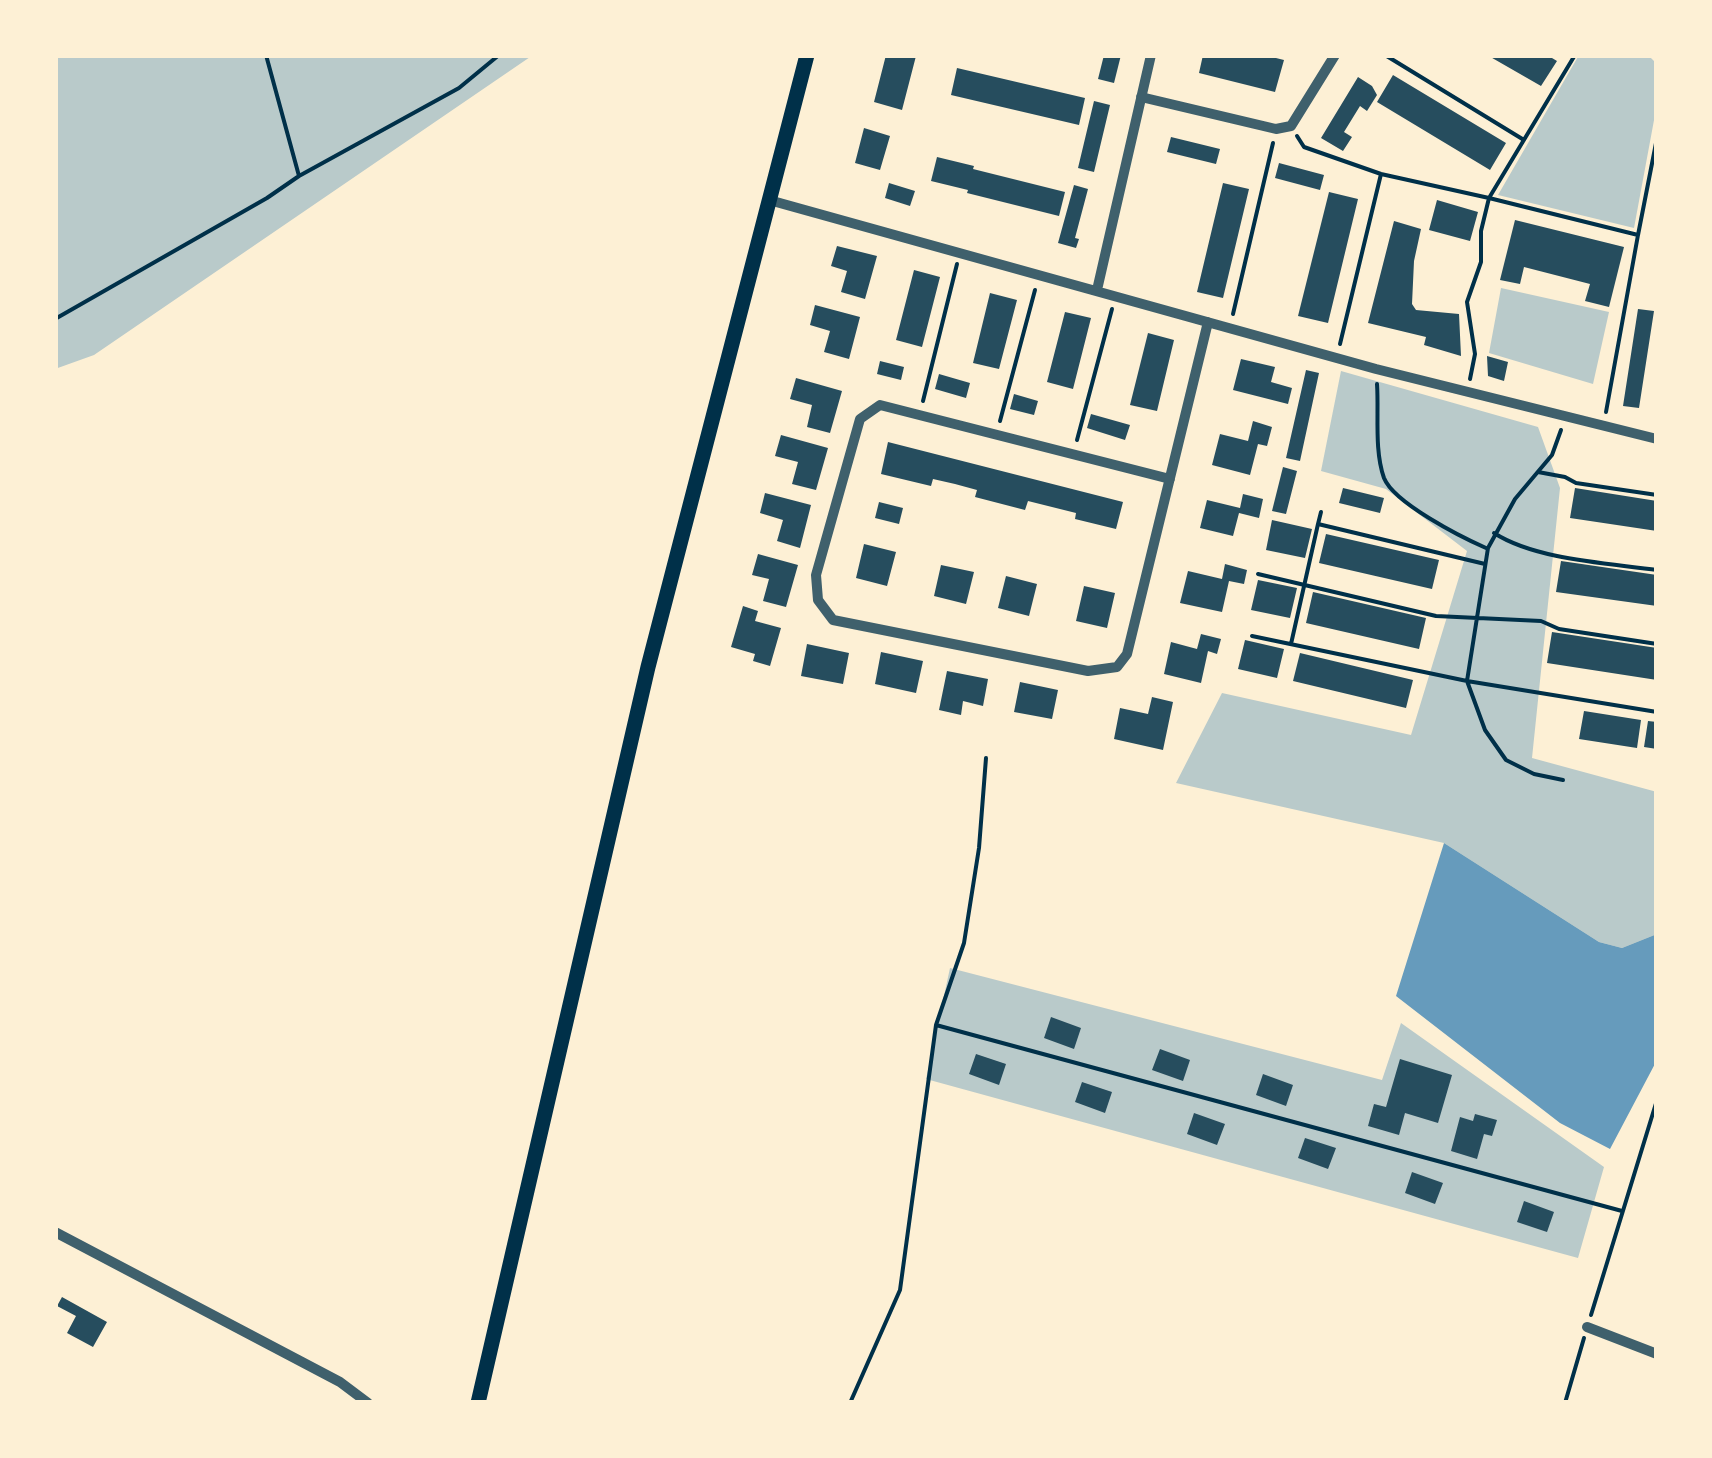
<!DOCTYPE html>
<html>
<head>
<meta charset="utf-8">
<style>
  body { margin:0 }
  #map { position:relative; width:1712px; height:1458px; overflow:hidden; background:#fdf0d5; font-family:"Public Sans",sans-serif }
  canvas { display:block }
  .frame { position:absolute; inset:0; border:58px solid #fdf0d5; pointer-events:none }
</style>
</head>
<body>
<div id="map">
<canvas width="1712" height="1458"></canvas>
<div class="frame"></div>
</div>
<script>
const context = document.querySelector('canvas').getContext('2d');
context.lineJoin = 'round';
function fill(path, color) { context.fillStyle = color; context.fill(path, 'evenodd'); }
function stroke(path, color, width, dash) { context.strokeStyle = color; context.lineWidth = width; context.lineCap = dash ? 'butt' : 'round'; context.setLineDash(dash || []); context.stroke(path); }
fill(new Path2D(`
  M55,55H533L94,355L55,369Z
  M1579,55H1648L1657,64V104L1634,228L1498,195Z
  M1501,288L1609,312L1593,384L1489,353Z
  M1341,371L1538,427L1560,488L1532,758L1657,792V934L1622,948L1599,942L1444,843L1176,783L1222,693L1411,735L1467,551L1386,489L1321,471Z
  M950,968L1382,1080L1401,1023L1604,1167L1578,1258L926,1079Z`), '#b9caca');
fill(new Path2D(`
  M1444,843L1599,942L1622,948L1657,934V1060L1610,1149L1560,1123L1396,996Z`), '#669bbc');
fill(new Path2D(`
  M886,55L916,56L902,110L874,102Z
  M1104,55H1121L1114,83L1098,79Z
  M1203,55H1264L1284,60L1275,92L1199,73Z
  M1487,55H1547L1557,61L1541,86Z
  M957,68L1085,98L1079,125L951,95Z
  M1393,75L1506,143L1490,170L1377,102Z
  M1358,77L1372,86L1377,95L1367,111L1360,106L1344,132L1352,137L1343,151L1321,138Z
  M1094,101L1110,105L1094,172L1078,168Z
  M864,128L890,136L880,170L855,163Z
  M1171,137L1220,149L1216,164L1167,152Z
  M937,157L974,166L973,169L1065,192L1059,216L967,193L968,190L931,181Z
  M1279,163L1324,175L1320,190L1275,178Z
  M889,183L915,191L910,206L885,198Z
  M1223,183L1249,189L1223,298L1197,292Z
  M1074,185L1088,189L1075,238L1079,239L1076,248L1058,243Z
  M1329,192L1358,199L1328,323L1298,316Z
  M1437,200L1478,212L1470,241L1429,230Z
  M1515,220L1624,247L1609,307L1585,301L1590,284L1524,267L1520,284L1500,280Z
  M1394,221L1421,229L1414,261L1412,304L1416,310L1459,314L1461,356L1424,345L1426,337L1368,323Z
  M837,246L877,256L865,299L841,292L847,271L831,266Z
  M914,270L940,277L922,347L896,340Z
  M990,293L1017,300L999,369L973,363Z
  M815,305L860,317L849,359L824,352L830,331L810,325Z
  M1638,309L1654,311L1639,408L1623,406Z
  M1065,312L1091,318L1073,389L1047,382Z
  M1148,333L1174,340L1157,411L1130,405Z
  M1487,356L1508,362L1504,381L1488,376Z
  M1241,359L1275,367L1271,382L1292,388L1288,404L1233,390Z
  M880,361L904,367L901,380L877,374Z
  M1306,370L1319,373L1300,461L1286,458Z
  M939,374L970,383L966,398L935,389Z
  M796,378L842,391L830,433L807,427L812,405L790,399Z
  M1014,394L1038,401L1034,415L1010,409Z
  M1091,414L1130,425L1125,440L1087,428Z
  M1253,421L1272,427L1267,446L1258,444L1250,475L1212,465L1220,434L1248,441Z
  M781,435L828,448L816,490L792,484L798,462L775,456Z
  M888,442L1123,502L1116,529L1075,519L1076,513L1028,501L1025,510L975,497L977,490L955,484L933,479L931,486L881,474Z
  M1283,467L1297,471L1286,514L1272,511Z
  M1343,488L1384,498L1380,513L1339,503Z
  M1575,488L1657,501V531L1570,518Z
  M765,493L811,505L800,548L777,541L783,520L760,513Z
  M1243,494L1263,499L1259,518L1239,513L1233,536L1200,528L1207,500L1240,508Z
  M879,502L903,508L899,524L875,518Z
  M1272,520L1312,529L1305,558L1266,550Z
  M1326,534L1439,560L1432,589L1319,563Z
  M864,544L896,552L887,586L856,578Z
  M758,554L798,565L786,607L763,601L769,579L752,575Z
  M1561,561L1657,575V606L1556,592Z
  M1225,564L1247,570L1244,584L1229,581L1222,612L1180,603L1188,571L1222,579Z
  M941,565L974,572L966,604L934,596Z
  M1006,576L1037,584L1029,616L998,608Z
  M1258,580L1297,588L1290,618L1251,610Z
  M1084,586L1115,593L1107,628L1076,621Z
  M1313,592L1426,618L1419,649L1306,623Z
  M743,606L758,611L755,621L781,628L770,666L753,661L755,654L731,647Z
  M1552,632L1657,648V680L1547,663Z
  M1201,634L1221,639L1217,654L1208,651L1201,683L1164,674L1171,642L1197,649Z
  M1245,640L1284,649L1277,678L1238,669Z
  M807,644L849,653L843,684L801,676Z
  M881,652L923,661L916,693L875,684Z
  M1300,653L1413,680L1406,708L1293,681Z
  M947,671L988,679L983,706L963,701L961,715L939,710Z
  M1020,682L1058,690L1052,719L1014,712Z
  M1152,697L1173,702L1163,750L1114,739L1120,708L1148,714Z
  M1584,711L1641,720L1637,748L1579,739Z
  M1648,721L1657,722V749L1644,747Z
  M1051,1017L1081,1028L1074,1049L1044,1038Z
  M1160,1049L1190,1060L1183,1081L1152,1070Z
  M976,1054L1006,1064L999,1085L969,1074Z
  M1400,1059L1452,1075L1438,1123L1405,1113L1399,1135L1368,1126L1374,1104L1386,1107Z
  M1263,1074L1293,1085L1286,1106L1256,1095Z
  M1082,1082L1112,1092L1105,1113L1075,1102Z
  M1194,1113L1225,1124L1217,1145L1187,1134Z
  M1475,1114L1497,1120L1492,1136L1484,1134L1477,1159L1451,1151L1460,1117L1473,1121Z
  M1305,1138L1336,1148L1328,1169L1298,1158Z
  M1412,1172L1443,1183L1435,1204L1405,1193Z
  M1524,1201L1554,1212L1547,1232L1517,1222Z
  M62,1297L107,1322L93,1347L67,1333L76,1316L57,1306Z`), '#264d5e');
stroke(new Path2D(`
  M266,55L299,176
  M1385,55L1524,140
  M1575,55L1489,198L1638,235L1606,412
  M1297,136L1304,147L1381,174L1489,198L1481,231V262L1467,302L1475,354L1470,379
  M1638,235L1657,138
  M1233,314L1273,143
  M55,319L267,198L299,176L459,88L499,55
  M1340,344L1381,174
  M1377,384C1379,413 1374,450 1384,478C1394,503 1461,537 1486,548
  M923,401L957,264
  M1000,421L1035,290
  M1561,430L1552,455L1515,499L1488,548L1467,681L1485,730L1506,760L1534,774L1563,780
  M1077,440L1112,309
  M1538,472L1565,477L1576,483L1657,495
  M1318,524L1321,512
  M1494,533C1536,560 1608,563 1657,570
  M1258,574L1436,616L1541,621L1559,629L1657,644
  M1252,636L1467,681L1657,712
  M1291,644L1318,524L1485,564
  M936,1025L1622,1211
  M1591,1315L1657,1100
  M850,1403L900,1290L936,1025L964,943L979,848L986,758
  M1565,1403L1584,1338`), '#003049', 4);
stroke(new Path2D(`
  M1141,97L1276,129L1291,126L1335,55
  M769,200L1376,369L1657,439
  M1097,290L1151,55
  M1170,479L880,405L860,419L816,575L818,600L833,620L1088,671L1117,667L1127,654L1208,322
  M55,1232L340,1382L368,1403
  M1587,1327L1657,1354`), '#3f606c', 10);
stroke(new Path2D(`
  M478,1403L648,667L807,55`), '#003049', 15);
</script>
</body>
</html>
